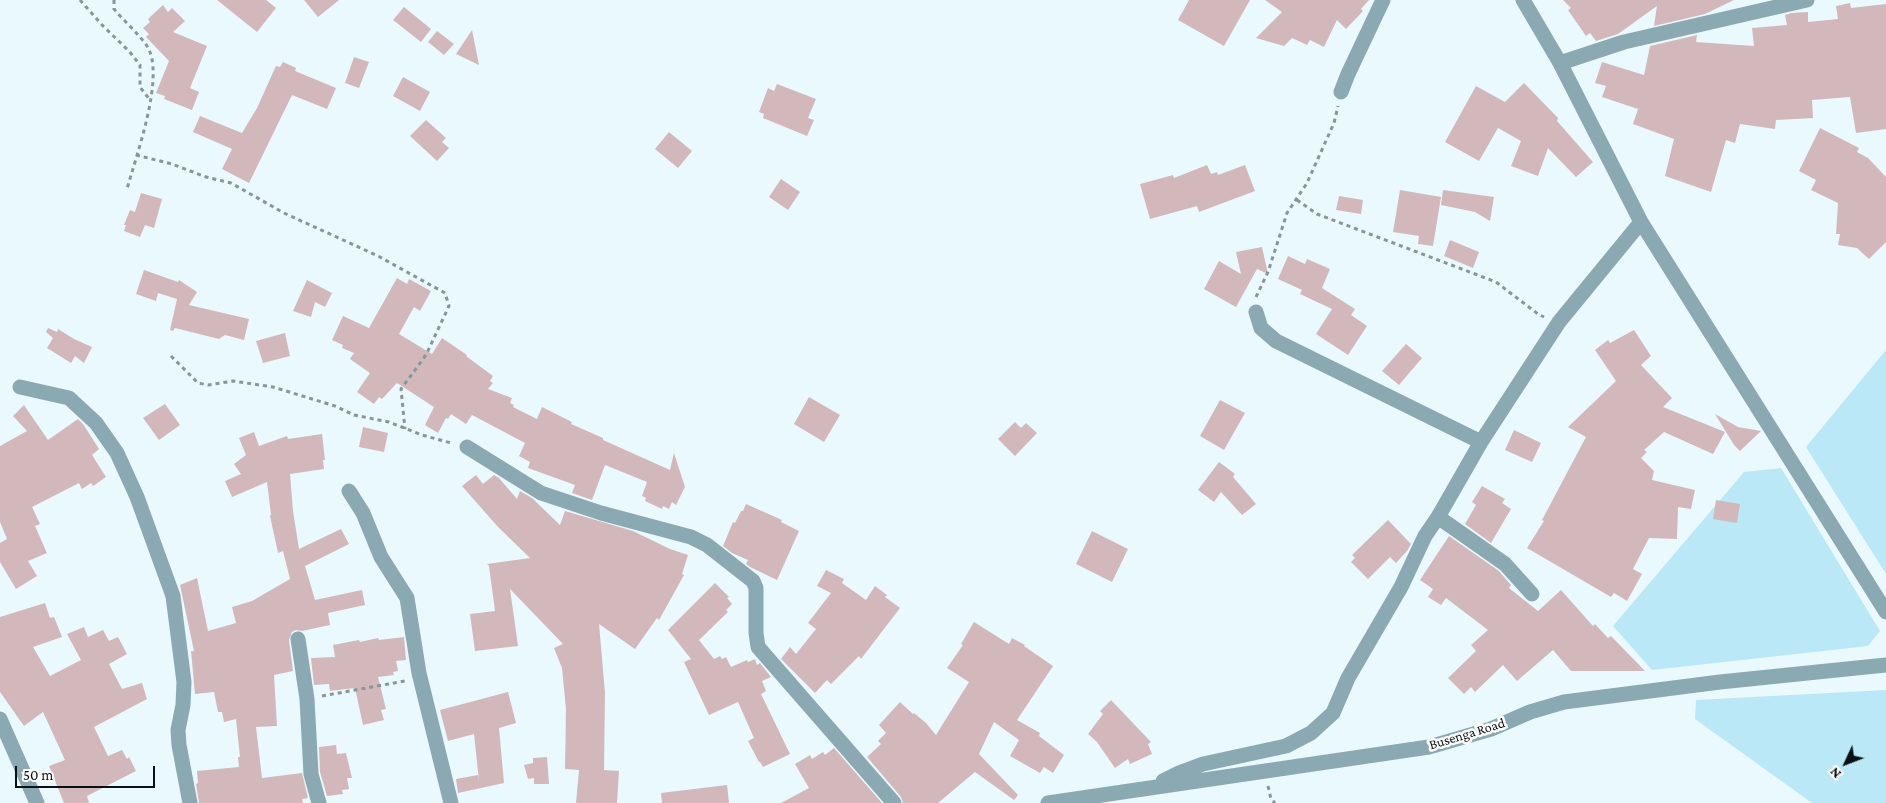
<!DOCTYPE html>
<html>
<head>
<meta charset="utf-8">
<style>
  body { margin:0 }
  #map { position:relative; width:1886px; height:803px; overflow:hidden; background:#e9f9fe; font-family:"Crimson Pro",serif }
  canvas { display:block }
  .north { position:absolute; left:1821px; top:738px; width:50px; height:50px; -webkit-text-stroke:4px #fff; paint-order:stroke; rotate:227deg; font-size:14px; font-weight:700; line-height:20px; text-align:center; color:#071013 }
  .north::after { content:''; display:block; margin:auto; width:18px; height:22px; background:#071013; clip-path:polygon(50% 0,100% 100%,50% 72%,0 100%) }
  .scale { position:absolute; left:15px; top:766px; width:140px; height:22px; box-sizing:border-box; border:2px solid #071013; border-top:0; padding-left:6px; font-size:15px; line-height:18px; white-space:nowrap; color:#071013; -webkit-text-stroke:4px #fff; paint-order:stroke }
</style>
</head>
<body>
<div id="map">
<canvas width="1886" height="803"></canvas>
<div class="north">N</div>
<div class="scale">50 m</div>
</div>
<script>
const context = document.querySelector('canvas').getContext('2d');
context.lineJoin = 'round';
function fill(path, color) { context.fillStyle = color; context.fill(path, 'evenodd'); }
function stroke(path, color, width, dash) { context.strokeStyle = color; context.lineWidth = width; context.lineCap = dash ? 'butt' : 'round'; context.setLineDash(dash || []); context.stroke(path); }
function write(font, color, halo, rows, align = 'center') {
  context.font = font + ' "Crimson Pro",serif'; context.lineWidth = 5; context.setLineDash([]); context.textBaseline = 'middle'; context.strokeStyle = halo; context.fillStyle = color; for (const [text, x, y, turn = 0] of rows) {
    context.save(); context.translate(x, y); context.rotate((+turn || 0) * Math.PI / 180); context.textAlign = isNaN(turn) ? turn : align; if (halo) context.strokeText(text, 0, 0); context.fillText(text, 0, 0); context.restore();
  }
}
fill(new Path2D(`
  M1886,350V574L1806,447Z
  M1781,468L1880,631L1868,646L1652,670L1613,626L1744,472Z
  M1886,690V803H1812L1695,719L1696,700Z`), '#bae8f6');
fill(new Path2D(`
  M217,0H266L276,8L257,32Z
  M304,0H339L318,17Z
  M1189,0H1250L1224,46L1178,20Z
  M1265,0H1369L1361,9L1363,11L1346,29L1337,20L1324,47L1310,40L1307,45L1292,38L1284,46L1256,38L1282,12Z
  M1563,0H1734L1705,14L1654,26L1657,6L1618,34L1596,41L1590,33L1586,36L1568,10L1571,8Z
  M1850,3L1851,8L1886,4V129L1856,133L1850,97L1812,100L1813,118L1776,120L1775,129L1740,124L1735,143L1726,140L1711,192L1665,176L1674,139L1633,124L1638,109L1602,97L1606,86L1595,83L1602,62L1644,75L1650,46L1697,35L1696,42L1754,46L1752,28L1787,25L1785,15L1791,13L1808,12V22L1838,19L1836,6Z
  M163,5L168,12L172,8L185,21L173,32L207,46L190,88L199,92L192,110L164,99L165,96L156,93L169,61L146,37L149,34L143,28L150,22L148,19Z
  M404,7L431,29L421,42L393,20Z
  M472,30L479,65L456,54Z
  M437,31L454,44L444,55L428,42Z
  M354,57L369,62L359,88L345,83Z
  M283,62L296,68L295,71L336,88L327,109L292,95L249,183L222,169L232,149L193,132L200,116L242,133L257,108L276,66L280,67Z
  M403,77L430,92L420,111L393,96Z
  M1524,83L1558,118L1557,121L1593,162L1576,177L1548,148L1538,176L1511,166L1521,141L1498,128L1479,161L1445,142L1476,86L1505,102Z
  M777,84L816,99L808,118L814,120L807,136L763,118L764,114L759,112L768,88L774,91Z
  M426,120L446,138L442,142L449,148L437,161L410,136Z
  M1820,128L1859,148L1857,152L1868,158L1886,177V242L1869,259L1857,248L1838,245L1840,234H1836L1838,203L1811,190L1816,180L1799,171Z
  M669,132L692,151L678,168L655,149Z
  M1207,165L1211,174L1217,172L1218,175L1245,165L1255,191L1199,212L1197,206L1150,219L1140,184L1173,175L1174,178Z
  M781,179L800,192L788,210L769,197Z
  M1400,190L1441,197L1433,246L1418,244L1419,236L1393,232Z
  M1443,190L1494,197L1490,221L1475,212L1441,205Z
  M141,193L162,199L154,228L145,225L140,237L124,231L126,225H124L130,210L135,212Z
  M1339,196L1363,200L1361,214L1336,210Z
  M1450,240L1479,252L1473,268L1444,256Z
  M1262,247L1268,274L1257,269L1236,307L1204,289L1219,261L1241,274L1236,252Z
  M1288,256L1305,264L1307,259L1330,269L1322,288L1355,309L1351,315L1367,326L1348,355L1316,334L1332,309L1300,294L1302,290L1278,279Z
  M144,270L178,282L179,280L197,292L189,305L249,319L244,340L225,335L219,339L175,328L173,331L170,330L177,299L158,293L156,301L136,294Z
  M397,278L407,284L409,279L431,291L420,311L414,307L399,334L432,354L442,338L467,355L466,356L493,376L490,381L493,383L488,389L512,398L510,403L514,405L513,407L537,419L542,407L572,422L571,424L603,438V440L670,470L674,453L685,487L676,505L672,502L669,509L663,506L662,509L645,501L646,498L642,496L647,482L605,465L592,500L572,493L575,485L528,468L530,462L519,456L525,443L472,415L466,424L451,414L448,419L446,418L438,433L425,425L434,407L397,383L382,399L379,397L374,404L357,392L370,373L350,359L354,353L342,348L343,345L332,340L343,316L369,328Z
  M307,280L332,293L325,307L315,302L311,317L293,311Z
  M48,328L57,332L58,329L74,339L92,347L84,363L75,356L71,363L47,348L53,338L46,332Z
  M1634,330L1651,356L1641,365L1672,398L1663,407L1725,432L1713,454L1664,432L1644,450L1647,452L1641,458L1654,471L1652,480L1695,490L1691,509L1678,507L1677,539L1649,538L1633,569L1642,574L1627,601L1614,593L1611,597L1527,548L1544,521L1542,520L1586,437L1568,427L1616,381L1595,350L1608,340L1610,343Z
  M285,333L290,356L263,363L256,341Z
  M1406,344L1422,358L1399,385L1382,371Z
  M809,397L840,415L824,442L794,424Z
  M1220,400L1245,413L1224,450L1200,436Z
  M165,404L180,425L159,440L143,418Z
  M24,405L48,440L78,419L83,424L99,449L92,455L106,477L93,486L91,483L82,489L79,483L32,507L40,524L35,526L47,553L28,561L37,576L16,589L0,562V543L7,539L0,522V446L27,431L13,416Z
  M1715,414L1738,427L1761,431L1740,451L1734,445Z
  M1015,422L1021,428L1026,423L1037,433L1015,456L998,439Z
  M363,427L388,433L384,452L359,447Z
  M1514,430L1541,443L1532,462L1505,450Z
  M254,432L259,446L287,436L288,439L322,434L325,460H323L324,469L290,474L293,511L299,549L341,529L349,544L305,566L315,600L362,590L365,605L328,613L330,625L302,631L296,630L292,632L289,640L293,671L274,675L277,726L256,727L262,778L302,773L308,798L302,799L303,803H199L196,784L198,783L197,771L239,767L238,757H240L236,719L224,722L222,712H218L214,692L195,694L191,651H194L180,585L197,578L208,631L236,623L232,607L252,601L290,579L283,551L278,553L270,516L271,515L267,482L232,497L225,481L241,474L234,464L246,455L239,438Z
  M1219,462L1235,474L1233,477L1256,504L1242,515L1221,492L1214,502L1198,490Z
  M476,475L483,484L494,475L499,478L517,499L520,491L532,498L560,525L565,511L633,531L670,549L688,555L682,574L684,575L659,620L657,618L635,649L599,624L605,693L604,770L619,771L617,803H576L579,770L565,769L566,709L562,668L554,648L563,644L510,589L518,646L475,651L470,614L495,611L489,566L487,564L530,558L498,527L462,486Z
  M1482,486L1505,499L1502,503L1511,509L1491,543L1465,524L1476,505L1472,502Z
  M1716,500L1740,504L1737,523L1713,519Z
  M746,504L782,520L781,522L799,531L777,580L750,567L746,564L748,560L732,553L723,546L733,522L735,523L741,511H743Z
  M1388,520L1411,544L1407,551L1396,563L1390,557L1368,579L1351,562L1355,558L1352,555Z
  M1092,531L1128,549L1112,582L1076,564Z
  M1449,536L1499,571L1511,585L1509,588L1538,611L1561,590L1593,626L1595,624L1608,638L1611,636L1645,671H1571L1553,650L1517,681L1503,665L1475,692L1471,687L1464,694L1448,678L1476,651L1471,645L1488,630L1446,598L1441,605L1428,597L1433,589L1420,580Z
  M826,570L844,579L842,583L866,600L875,586L887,595L885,597L900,608L861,659L859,656L831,684L827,680L815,693L781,659L790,647L796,654L816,629L808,623L831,593L817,586Z
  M715,583L729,597L727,598L732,604L726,610L728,612L699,640L714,659L720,656L722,659L726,657L731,667L747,660L748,662L755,659L757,665L760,663L771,677L762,681L766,691L761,694L790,754L763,767L760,762H759L748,741L754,738L738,702L709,715L684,662L691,659L668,630Z
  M45,603L50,618L54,617L62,637L33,647L50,676L81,660L67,634L84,627L88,637L103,630L109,641L118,637L127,654L109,664L122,689L142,683L147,699L94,727L108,756L122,750L127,759L129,757L136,771L87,796L89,803H64L49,766L65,760L43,712L24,726L0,692V617Z
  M974,622L1009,644L1012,638L1025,645L1024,646L1053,666L1017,720L1040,733L1039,736L1064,755L1053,773L1044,767L1040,773L1010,756L1019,740L994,722L979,754L1018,795L1014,800L975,772L938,803H903L901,797L867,757L881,744L878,741L886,733L879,725L900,702L913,714L914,713L926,723L936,735L969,682L947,668L963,645L961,644Z
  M404,637L406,660L396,661L398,671L393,672L394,675L378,677L386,709L381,710L384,720L363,725L355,688L330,691L329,684L314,685L311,658L335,657L333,645L359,640L360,642L378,638L379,640Z
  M508,692L516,723L499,728L504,783L458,793L456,779L478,775L479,781L474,734L448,741L440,710Z
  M1111,700L1151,742L1148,744L1152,754L1130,764L1128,759L1115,768L1097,742L1088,734L1103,714L1100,711Z
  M336,745L337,754L346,753L352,778H347L349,789L342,790L343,794L327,796L320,772L319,747Z
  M834,748L882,803H781L809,788L795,764L810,755L812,759L823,752L825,755Z
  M547,757L549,784H534V778L528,779L524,765L533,763V758Z
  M727,785L729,803H662L661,793Z`), '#d2b8bb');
stroke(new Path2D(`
  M80,0L103,26L129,51L140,65V87L150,100
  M114,0V9C124,21 138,33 147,46C166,75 136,156 127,189
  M136,155L172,164L206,177L231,183L284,213L378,256L445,293L449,306L426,355L401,389L405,429
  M1297,200L1317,214L1496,282L1538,314L1544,317
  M1256,297L1268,272L1287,213L1307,183L1334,123L1338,106
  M171,356L198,383L208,385L233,381L273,387L335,406L354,415L389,422L422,435L451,443
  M322,696L405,681
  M1268,786L1271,799L1275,803`), '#889599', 3, [4, 4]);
stroke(new Path2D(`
  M1523,0L1560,63L1641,222L1886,612
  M1560,63L1624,42L1807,0
  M1341,92L1348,74L1383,0
  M1256,312L1261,328L1276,341L1481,442
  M20,387L69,398L96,423L117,453L137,497L173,596L184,682L183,705L178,730L179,745L190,803
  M467,447L541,493L601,513L691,537L707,545L753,581L756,588V633L758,647L894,803
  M349,491L363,513L381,557L407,598L419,673L451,803
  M1438,517L1505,564L1532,594
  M298,639L307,699L311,774L319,803
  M0,719L37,803
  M1163,781L1179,773L1203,764L1286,746L1311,733L1333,713L1348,678L1401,587L1425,536L1438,517L1481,442L1559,322L1641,222
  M1048,803L1429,747L1491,729L1530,712L1564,702L1720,682L1886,665`), '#8ba9b2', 15);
write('14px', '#071013', '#fff', [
  ["Busenga Road",1467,734,-17]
]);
</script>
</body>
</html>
